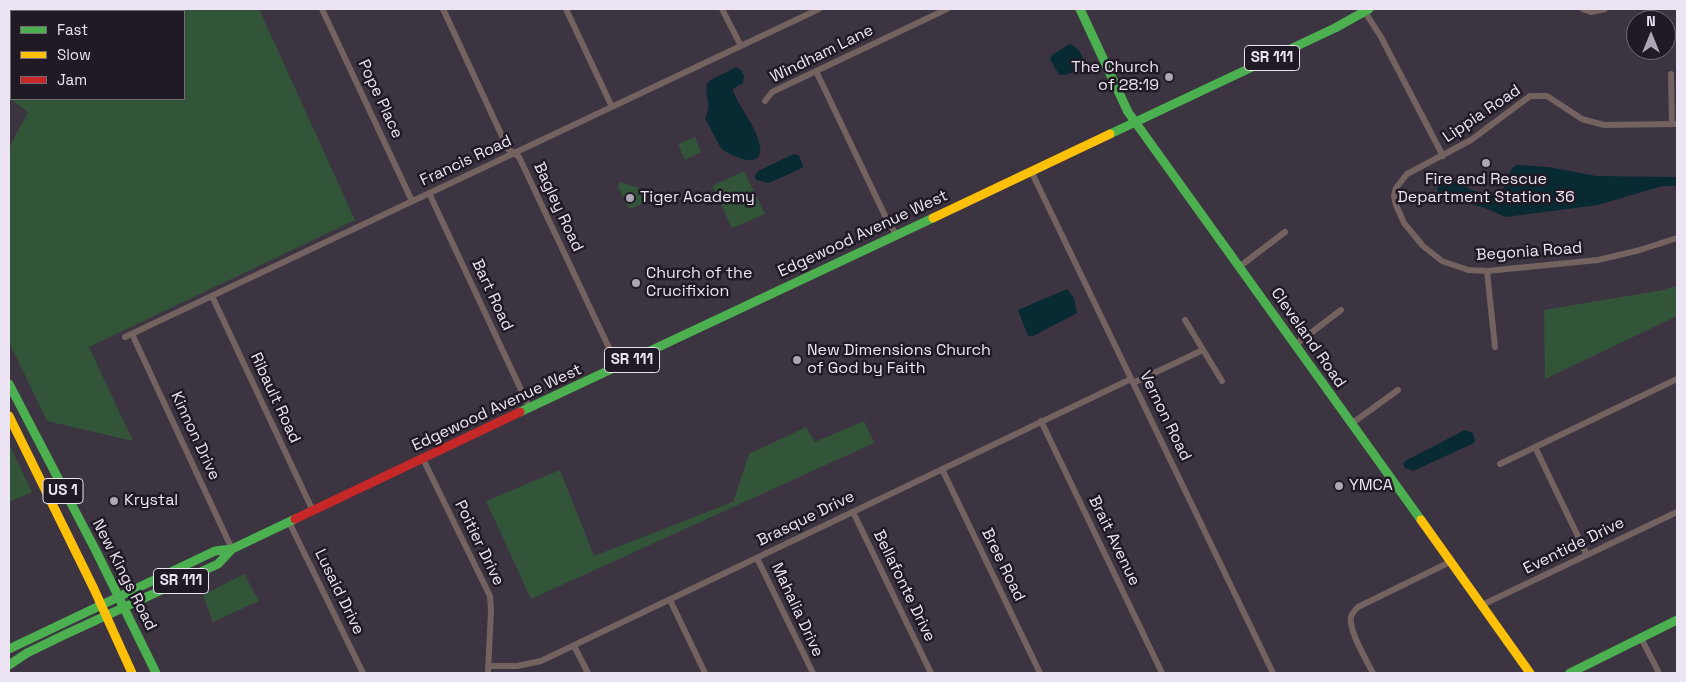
<!DOCTYPE html>
<html>
<head>
<meta charset="utf-8">
<style>
  body { margin:0 }
  #map { position:relative; width:1686px; height:682px; overflow:hidden; background:#3c3441; font-family:"Space Grotesk",sans-serif }
  canvas { display:block }
  .frame { position:absolute; inset:0; border:10px solid #ece3f3; pointer-events:none }
  .legend { position:absolute; left:10px; top:10px; width:175px; height:90px; box-sizing:border-box; background:#201a25; border:1px solid #726a77; margin:0; padding:6px 9px; list-style:none; font-size:15px; color:#ece3f3 }
  .legend li { display:flex; align-items:center; gap:10px; height:25px }
  .legend b { width:25px; border:1px solid #726a77 }
  .north { position:absolute; left:1626px; top:10px; width:50px; height:50px; box-sizing:border-box; background:#201a25; border:1px solid #726a77; border-radius:50%; rotate:0deg; font-size:14px; font-weight:700; line-height:20px; text-align:center; color:#ece3f3 }
  .north::after { content:''; display:block; margin:auto; width:18px; height:22px; background:#aea6b5; clip-path:polygon(50% 0,100% 100%,50% 72%,0 100%) }
</style>
</head>
<body>
<div id="map">
<canvas width="1686" height="682"></canvas>
<div class="frame"></div>
<ul class="legend">
<li><b style="height:6px;background:#4caf50"></b>Fast</li>
<li><b style="height:6px;background:#ffc107"></b>Slow</li>
<li><b style="height:6px;background:#c62828"></b>Jam</li>
</ul>
<div class="north">N</div>
</div>
<script>
const context = document.querySelector('canvas').getContext('2d');
context.lineJoin = 'round';
function fill(path, color) { context.fillStyle = color; context.fill(path, 'evenodd'); }
function stroke(path, color, width, dash) { context.strokeStyle = color; context.lineWidth = width; context.lineCap = dash ? 'butt' : 'round'; context.setLineDash(dash || []); context.stroke(path); }
function write(font, color, halo, rows, align = 'center') {
  context.font = font + ' "Space Grotesk",sans-serif'; context.lineWidth = 5; context.setLineDash([]); context.textBaseline = 'middle'; context.strokeStyle = halo; context.fillStyle = color; for (const [text, x, y, turn = 0] of rows) {
    context.save(); context.translate(x, y); context.rotate((+turn || 0) * Math.PI / 180); context.textAlign = isNaN(turn) ? turn : align; if (halo) context.strokeText(text, 0, 0); context.fillText(text, 0, 0); context.restore();
  }
}
fill(new Path2D(`
  M9,9H259L355,220L89,347L133,441L47,421L9,342V148L28,112L9,98ZM184,11V99H11V11Z
  M695,137L701,152L685,160L678,144Z
  M744,171L765,214L732,228L712,186Z
  M620,182L648,191L649,195L647,201L633,208L629,209L618,187Z
  M1677,286V316L1545,379L1544,310L1663,290Z
  M864,421L874,443L531,599L486,501L560,470L594,556L733,502L749,454L806,427L815,442Z
  M9,444L32,492L9,502Z
  M244,574L259,601L213,622L203,595Z`), '#325539');
fill(new Path2D(`
  M1069,44C1078,46 1083,55 1084,64C1079,70 1067,76 1059,75L1050,59L1052,55Z
  M736,67L741,70L744,76L743,83L733,89V91C741,110 757,127 760,147C763,171 730,156 722,149C719,146 708,123 705,118C714,102 701,92 709,81Z
  M794,154L799,155L803,166L802,168L769,183L756,180L755,176L758,171Z
  M1517,165L1549,167L1596,176L1677,177V186H1662L1598,205L1506,217L1485,208L1439,195L1437,189L1444,178H1447L1482,195H1492L1503,189L1512,168Z
  M1067,289L1074,298L1077,313L1033,336H1028L1018,310Z
  M1465,430L1473,433L1475,440L1474,443L1413,471L1405,468L1403,464L1405,461Z`), '#082a32');
stroke(new Path2D(`
  M322,9L412,201
  M443,9L508,149L519,157L618,367
  M566,9L612,107
  M722,9L741,46
  M1583,9L1591,12L1605,9
  M1365,12L1381,37L1443,156
  M816,71L889,224L897,235
  M1671,74L1672,124
  M765,101L772,92L947,9
  M1677,124L1604,125L1582,119L1547,96H1530L1471,140L1407,174L1396,188L1394,196L1396,205L1404,223L1423,246L1442,261L1468,270L1487,271L1598,260L1640,250L1677,238
  M1031,171L1273,673
  M429,193L530,409
  M1239,267L1285,232
  M1487,271L1495,347
  M212,296L313,511
  M1185,320L1222,381
  M132,334L232,549
  M125,337L819,9
  M1295,345L1341,310
  M1133,383L1203,350
  M1041,421L1162,673
  M1351,424L1398,390
  M1535,447L1587,555
  M423,459L490,596L491,611L488,673
  M1500,464L1677,379
  M942,469L1040,673
  M853,512L931,673
  M289,522L363,673
  M757,558L813,673
  M670,600L705,673
  M1482,605L1677,512
  M1641,638L1659,673
  M574,646L588,673
  M488,666H517L541,661L1131,379
  M1373,673C1367,661 1348,630 1351,617C1352,613 1355,610 1358,607L1450,562`), '#73625f', 6);
stroke(new Path2D(`
  M1080,9L1128,112L1421,520
  M1110,134L1335,28L1369,9
  M9,384L97,553L156,673
  M520,412L933,218
  M9,649L215,551L232,549
  M9,665L27,653L64,635L218,564L232,549L295,519
  M1570,673L1677,620`), '#4caf50', 9);
stroke(new Path2D(`
  M933,218L1110,134
  M9,416L94,589L132,673
  M1421,520L1530,673`), '#ffc107', 9);
stroke(new Path2D(`
  M295,519L520,412`), '#c62828', 9);
for (const [x, y, r, color] of [
  [1169,77,5,"#aea6b5"],
  [1486,163,5,"#aea6b5"],
  [630,198,5,"#aea6b5"],
  [636,283,5,"#aea6b5"],
  [797,360,5,"#aea6b5"],
  [1339,486,5,"#aea6b5"],
  [114,501,5,"#aea6b5"]
]) { const dot = new Path2D(); dot.arc(x, y, r, 0, 2 * Math.PI); context.fillStyle = color; context.fill(dot); stroke(dot, '#201a25', 2); }
for (const [x, y, w] of [
  [1272,58,55],
  [632,360,55],
  [63,491,40],
  [181,581,55]
]) { const box = new Path2D(); box.roundRect(x - w / 2, y - 12.5, w, 25, 4); context.fillStyle = '#201a25'; context.fill(box); stroke(box, '#ece3f3', 1); }
write('bold 15px', '#ece3f3', null, [
  ["SR 111",1272,58],
  ["SR 111",632,360],
  ["US 1",63,491],
  ["SR 111",181,581]
]);
write('16px', '#ece3f3', '#201a25', [
  ["Windham Lane",822,54,-26],
  ["Pope Place",380,99,65],
  ["Lippia Road",1482,114,-34],
  ["Francis Road",466,161,-25],
  ["Bagley Road",558,207,65],
  ["Edgewood Avenue West",863,234,-25],
  ["Begonia Road",1529,252,-4],
  ["Bart Road",492,295,65],
  ["Cleveland Road",1308,338,55],
  ["Ribault Road",275,398,65],
  ["Edgewood Avenue West",497,408,-25],
  ["Vernon Road",1165,416,64],
  ["Kinnon Drive",195,436,65],
  ["Brasque Drive",806,519,-26],
  ["Brait Avenue",1114,541,64],
  ["Poitier Drive",479,543,64],
  ["Eventide Drive",1574,546,-26],
  ["Bree Road",1003,565,64],
  ["New Kings Road",124,575,63],
  ["Bellafonte Drive",904,586,64],
  ["Lusaid Drive",339,592,64],
  ["Mahalia Drive",797,610,65]
]);
write('16px', '#ece3f3', '#201a25', [
  ["The Church",1159,68,"right"],
  ["of 28:19",1159,86,"right"],
  ["Fire and Rescue",1486,180,"center"],
  ["Department Station 36",1486,198,"center"],
  ["Tiger Academy",640,198],
  ["Church of the",646,274],
  ["Crucifixion",646,292],
  ["New Dimensions Church",807,351],
  ["of God by Faith",807,369],
  ["YMCA",1349,486],
  ["Krystal",124,501]
], 'left');
</script>
</body>
</html>
